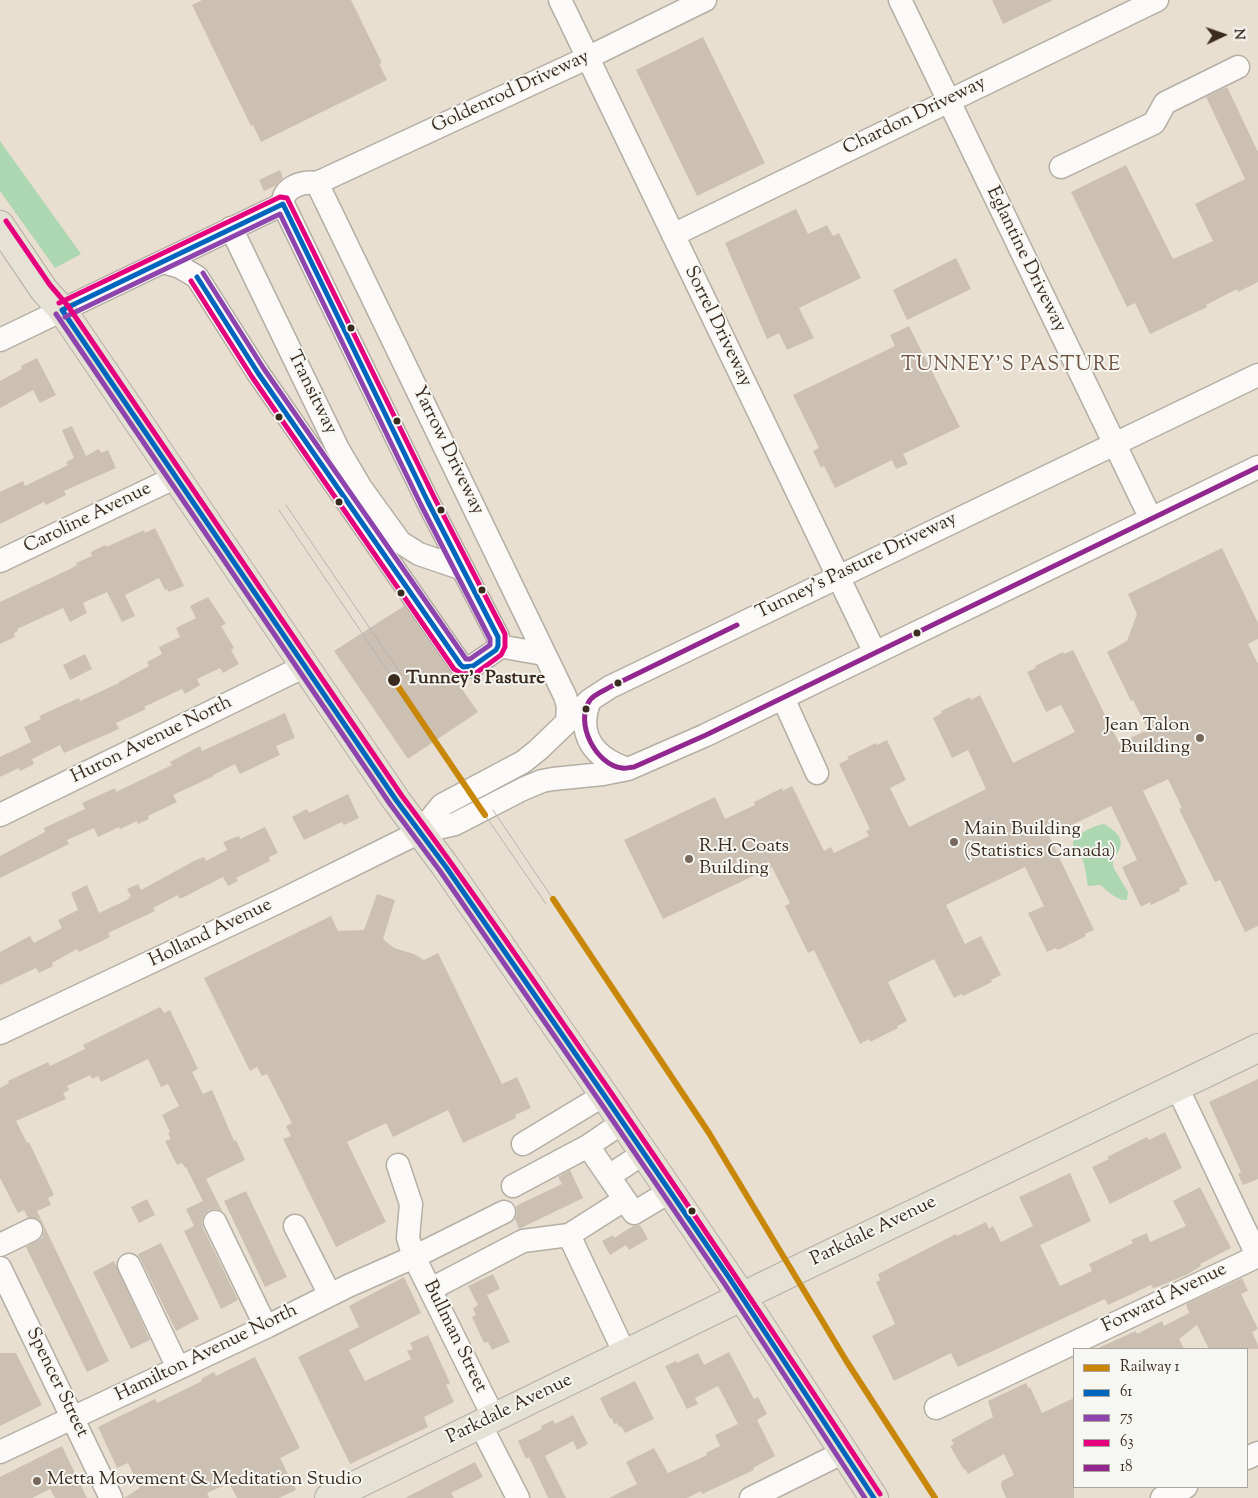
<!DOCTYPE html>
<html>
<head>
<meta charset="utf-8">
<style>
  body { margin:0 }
  #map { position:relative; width:1258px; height:1498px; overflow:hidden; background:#e8dfd1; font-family:"Sorts Mill Goudy",serif }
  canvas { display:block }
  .legend { position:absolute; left:1073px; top:1348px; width:175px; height:140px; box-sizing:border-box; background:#f6f6f2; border:1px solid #aba49d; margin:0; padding:6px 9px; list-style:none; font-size:15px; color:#3b2a1e }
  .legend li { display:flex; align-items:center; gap:10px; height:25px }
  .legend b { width:25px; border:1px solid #aba49d }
  .north { position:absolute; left:1198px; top:10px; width:50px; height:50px; -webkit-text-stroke:4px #f6f6f2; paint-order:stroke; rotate:87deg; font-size:14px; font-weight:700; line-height:20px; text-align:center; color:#3b2a1e }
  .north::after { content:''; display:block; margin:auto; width:18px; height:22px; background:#3b2a1e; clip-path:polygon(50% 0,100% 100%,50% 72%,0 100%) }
</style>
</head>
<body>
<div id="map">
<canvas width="1258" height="1498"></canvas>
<ul class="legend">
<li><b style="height:6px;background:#c88708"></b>Railway 1</li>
<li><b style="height:6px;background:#0065bd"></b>61</li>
<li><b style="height:6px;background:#8e44ad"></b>75</li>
<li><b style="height:6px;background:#e5007d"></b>63</li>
<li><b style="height:6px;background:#922790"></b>18</li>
</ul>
<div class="north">N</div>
</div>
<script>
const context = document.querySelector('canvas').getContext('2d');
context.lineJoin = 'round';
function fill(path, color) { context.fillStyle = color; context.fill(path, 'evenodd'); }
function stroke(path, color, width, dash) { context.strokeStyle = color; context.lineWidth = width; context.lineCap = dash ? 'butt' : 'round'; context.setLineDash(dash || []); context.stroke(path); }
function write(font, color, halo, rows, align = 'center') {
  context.font = font + ' "Sorts Mill Goudy",serif'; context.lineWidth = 4; context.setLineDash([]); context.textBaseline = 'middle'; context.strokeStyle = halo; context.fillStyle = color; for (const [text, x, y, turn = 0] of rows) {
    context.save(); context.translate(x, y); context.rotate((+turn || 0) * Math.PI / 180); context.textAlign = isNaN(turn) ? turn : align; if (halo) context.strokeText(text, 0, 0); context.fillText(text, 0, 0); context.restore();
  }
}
fill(new Path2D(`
  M0,141L81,254L55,268L0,191Z
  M1104,824C1121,834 1127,843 1113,859V867L1128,892L1127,900C1117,901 1108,891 1100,885L1088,886C1086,877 1086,867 1082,859C1080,855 1074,850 1073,845C1071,835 1096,825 1104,824Z`), '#acd7b1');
fill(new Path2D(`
  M202,0H351L382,63L379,64L387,80L261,142L253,125L251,126L192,5Z
  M992,0H1053L1003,24Z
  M703,37L765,163L697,196L636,70Z
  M1227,87L1258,152V282L1238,292L1237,289L1206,305L1207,307L1150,334L1135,303L1127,307L1071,192L1126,165L1173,259L1213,241L1195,204L1245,179L1206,97Z
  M280,170L283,178L275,186L264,191L259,180Z
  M796,209L808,234L827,225L833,236L839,233L861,278L799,308L814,338L787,350L779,333L767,339L725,243Z
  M956,258L971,289L907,320L893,290Z
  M909,326L960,427L903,454L908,464L896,469L892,460L835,488L824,466L821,468L813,451L819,448L793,395L895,346L890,335Z
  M37,358L56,395L40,403L33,390L0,408V381L22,369L21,366Z
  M72,426L86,456L99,449L101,453L108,450L116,468L64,491L66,495L46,505L44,502L0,524V492L23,481L25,486L68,465L66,462L74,458L62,430Z
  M155,528L184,586L169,592L167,589L165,590L159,578L125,595L135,616L122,622L107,592L83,603L87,613L70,622L63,608L17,629L18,631L14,633L15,637L0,644V602L68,570L77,565L76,563L92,556L91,552L105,545L106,547L144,530L145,533Z
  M1222,548L1258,623V639L1248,644L1258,664V926L1245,932L1220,880L1215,882L1179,809L1182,808L1168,779L1143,791L1188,884L1179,888L1180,891L1151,905L1150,902L1141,907L1122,867L1137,860L1111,806L1049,836L1094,930L1085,934L1086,936L1058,950L1056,948L1047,952L1028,913L1044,906L1025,867L946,905L965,944L981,936L1001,975L991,980L992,982L963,996L962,994L954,998L934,959L888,982L907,1021L897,1026L898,1028L870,1042L869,1039L860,1044L814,950L808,953L785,906L790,903L772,867L663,919L624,840L715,797L725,819L755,805L754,802L782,788L783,791L792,786L824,851L831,847L834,853L869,836L866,831L870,829L839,764L849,759L847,757L876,743L877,745L887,740L906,780L890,788L909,827L986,789L968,750L952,758L933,718L942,713L941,711L970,697L971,700L980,695L1013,763L1075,732L1061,705L1046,712L1027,672L1036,668L1035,666L1063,652L1064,654L1073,650L1119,743L1148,730L1133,700L1131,701L1107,652L1127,641L1137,614L1128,594Z
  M208,597L226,624L221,626L234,648L231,650L239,664L223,673L220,668L197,679L200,685L185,694L182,689L144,707L146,709L116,723L119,729L64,753L60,745L32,759L34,764L20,771L19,768L0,777V757L31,742L24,727L41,719L39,716L79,698L80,701L119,683V682L149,666L147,662L162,654L159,647L180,637L176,628L196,618L190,606Z
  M404,606L478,712L408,759L334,651Z
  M85,654L92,669L70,680L63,665Z
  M285,713L295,738L276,746L280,755L240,774L235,764L213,775L214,776L173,795L177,802L148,816L149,819L138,824L137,821L120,829L119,827L98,837L94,828L67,840L69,844L0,878V856L45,832L44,828L85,809L82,803L115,788L116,792L172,765L170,762L200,746L202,751Z
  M348,794L359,818L344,825L342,822L304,840L292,817L307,809L309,813Z
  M265,827L278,853L269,857L270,861L236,878L238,881L228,886L223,877L182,898H179L178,895L153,908L155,911L108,933L110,937L79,952L77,949L52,963L53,966L39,973L36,968L0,985V952L30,936L34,943L62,928L58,920L78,910L71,893L87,885L99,913L129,899L128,898L131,896L127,889L138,884L141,890L196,860L204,857L206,861L227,850L223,842L239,836L240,839Z
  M377,894L395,900L383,939L394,948L414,954L424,960L438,953L502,1084L517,1077L531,1108L515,1115L516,1118L463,1143L448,1110L393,1137L386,1123L347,1142L386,1222L336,1247L283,1139L291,1136L286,1126L292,1123L267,1074L262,1076L257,1067L250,1071L204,978L331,916L338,931L364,930Z
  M160,1007L164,1013L170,1010L198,1069L192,1072L203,1094L212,1090L234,1141L236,1140L245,1160L206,1179L222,1211L215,1209L209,1210L204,1215L202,1222L203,1228L238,1300L221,1309L184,1231L194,1226L186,1209L203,1201L186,1167L185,1168L182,1163L177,1165L165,1141L171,1139L168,1133L170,1132L162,1115L179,1106L168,1084L161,1087L148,1059L101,1082L98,1076L92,1079L90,1075L67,1086L69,1090L63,1093L66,1099L16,1121L27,1143L29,1142L54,1195L48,1198L51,1205L37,1211L109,1361L87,1372L26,1247L42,1238L44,1231L43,1225L38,1219L28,1218L24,1210L18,1213L0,1178V1088L9,1083L8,1081L48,1062L50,1066L85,1049L83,1045Z
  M1258,1079V1179L1243,1185L1238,1174L1241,1172L1209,1102Z
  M1165,1132L1182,1168L1110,1204L1092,1167L1109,1159L1107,1157L1147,1137L1149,1140Z
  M570,1170L583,1198L519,1229L515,1219L517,1213L516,1206L562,1184L558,1177Z
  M1070,1173L1091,1221L1040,1245L1060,1286L1092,1271L1089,1264L1133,1243L1131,1240L1147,1233L1150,1242L1186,1226L1173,1201L1200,1187L1231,1248L1200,1264L1201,1266L1186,1275L1157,1287L1153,1288L1151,1285L1108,1305L1105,1299L958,1367L951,1353L894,1381L872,1336L895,1324L876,1282L880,1280L878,1274L956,1234L957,1236L986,1222L989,1229L993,1226L1001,1242L1033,1226L1019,1197Z
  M246,1191L287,1277L265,1287L224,1201Z
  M147,1199L155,1215L139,1223L131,1207Z
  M640,1225L648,1239L629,1250L626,1245L610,1255L602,1241L613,1235L614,1238L633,1226Z
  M161,1243L199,1319L176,1331L138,1254Z
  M114,1261L150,1340L131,1349L93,1272Z
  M493,1274L500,1289L487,1295L510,1342L492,1350L488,1342L484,1343L472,1317L476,1315L473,1308L478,1305L468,1286Z
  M404,1277L421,1313L349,1350L365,1381L411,1359L407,1351L413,1349L410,1343L428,1335L450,1383L446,1385L454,1402L424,1417L428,1427L350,1464L298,1357L359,1327L349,1306Z
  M1242,1278L1248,1291L1241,1294L1258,1329L1252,1332L1258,1345V1349H1209L1197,1325L1179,1339L1184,1349H1096L1136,1331L1137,1334L1162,1321L1164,1326L1189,1313L1186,1304Z
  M729,1352L754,1399L758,1397L767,1414L757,1420L775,1456L753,1468L754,1470L702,1494L701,1491L687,1498H609L637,1484L626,1462L654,1448L668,1473L707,1455L706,1453L720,1446L715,1435L738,1424L718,1386L695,1398L698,1404L687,1409L665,1366L676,1361L677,1363L698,1353L704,1365Z
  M0,1353H16L42,1405L0,1426Z
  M255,1357L300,1448L280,1458L296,1490L279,1498H237L229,1483L207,1493L209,1498H124L140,1488L128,1463L117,1468L98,1427L155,1399L157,1403L202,1381L201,1379L214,1372L216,1376Z
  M635,1381L654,1419L625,1433L621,1426L619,1427L617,1423L614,1424L612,1418L610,1419L600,1398Z
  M1026,1383L1028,1388L1030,1387L1042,1413L1074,1398V1498H1006L1001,1486L1002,1481L1014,1475L1004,1454L968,1474L965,1469L964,1470L950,1446L954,1444L951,1440L993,1417L988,1401Z
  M573,1415L588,1444L577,1450L573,1441L545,1456L566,1498H548L529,1457L526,1459L518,1441L542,1429L541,1426L553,1420L555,1424Z
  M62,1446L87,1498H55L50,1489L32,1498H0V1477Z
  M475,1462L483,1477L451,1493L454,1498H405Z`), '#ccc0b3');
const minor = new Path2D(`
  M560,0L875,653
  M900,0L1151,519
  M1061,167L1154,123L1165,103L1238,67
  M317,183L565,696L568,706L567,721
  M317,183L587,58L705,0
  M283,204C282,187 303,181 317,183
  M231,228L338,449L361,488L400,542L419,554L463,569
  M673,235L1157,0
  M0,340L283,204L428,502L498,637V646L496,650L473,666L463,667L460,664L258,373L197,277L180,267L164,262
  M0,561L176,477
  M498,646L544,654
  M783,698L817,773
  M590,700C576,735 594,758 628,769
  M0,815L305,666
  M420,832L442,805L523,762L538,750L590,700L610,687L1258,375
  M0,1033L276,903L420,832L455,824L523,789L542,781L553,779L603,774L628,769L706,735L1258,467
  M1177,1087L1258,1257
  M623,1122L588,1146L634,1213L669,1192
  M523,1144L604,1095
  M398,1165L411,1204L408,1238L414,1257L494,1418
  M609,1176L644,1153
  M513,1186L588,1146
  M624,1200L569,1235L625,1354
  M215,1222L266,1327
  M295,1226L330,1295
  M0,1245L31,1230
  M129,1265L178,1368
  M0,1268L111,1498
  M431,1289L523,1241L569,1235
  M936,1408L1258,1256
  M480,1424L518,1498
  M0,1452L266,1327L348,1286L414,1257L504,1212
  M1247,1458L1258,1453
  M751,1498L844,1452
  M1162,1498L1186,1487`);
const major = new Path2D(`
  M0,225L44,290L62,310L396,800L446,867L604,1095L730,1279L874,1498
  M329,1498L813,1262L1258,1048`);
stroke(minor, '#b4aea3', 25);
stroke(major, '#b4aea3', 30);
stroke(minor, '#fcfaf8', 22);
stroke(major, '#e5e1d4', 28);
stroke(new Path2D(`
  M286,505L401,674
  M279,510L393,679
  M493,810L553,899
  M485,815L546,904`), '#b6b3af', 1);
stroke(new Path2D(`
  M62,310L396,800L446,867L604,1095L730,1279L874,1498
  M62,310L283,204L428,502L498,637V646L496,650L473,666L463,667L460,664L258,373L197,277`), '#0065bd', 5);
stroke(new Path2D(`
  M56,314L390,804L440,871L598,1099L724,1283L865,1498
  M65,317L280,214L421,505L490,639V645L470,659H466L264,369L203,273`), '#8e44ad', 5);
stroke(new Path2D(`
  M6,221L50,285L68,306L402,796C460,873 514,952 569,1032C675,1184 778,1339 880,1494
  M59,303L280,197L287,198L435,499L505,634V647L501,655L476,673L462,674L454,669L252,377L191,281`), '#e5007d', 5);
stroke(new Path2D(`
  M737,625L610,687C604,691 595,694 590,700C574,723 596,765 622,768C626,769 630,767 634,767L706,735L1258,467`), '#922790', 5);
stroke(new Path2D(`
  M393,679L485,815
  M553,899L709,1133L847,1362L935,1498`), '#c88708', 6);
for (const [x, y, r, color] of [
  [351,328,4.5,"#3b2a1e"],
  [279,417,4.5,"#3b2a1e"],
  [397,421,4.5,"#3b2a1e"],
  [339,502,4.5,"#3b2a1e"],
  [441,510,4.5,"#3b2a1e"],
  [482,590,4.5,"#3b2a1e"],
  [401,593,4.5,"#3b2a1e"],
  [917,633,4.5,"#3b2a1e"],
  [394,680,7,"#3b2a1e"],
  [618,683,4.5,"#3b2a1e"],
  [586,709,4.5,"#3b2a1e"],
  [1200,738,5,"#78695d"],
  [954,842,5,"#78695d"],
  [689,859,5,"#78695d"],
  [692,1211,4.5,"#3b2a1e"],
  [37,1481,5,"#78695d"]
]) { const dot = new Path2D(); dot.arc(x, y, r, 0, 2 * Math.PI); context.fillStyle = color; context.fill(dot); stroke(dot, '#f6f6f2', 2); }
write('19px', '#3b2a1e', '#f6f6f2', [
  ["Goldenrod Driveway",511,93,-25],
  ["Chardon Driveway",915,117,-26],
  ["Eglantine Driveway",1025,260,64],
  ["Sorrel Driveway",717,327,64],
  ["Transitway",311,393,64],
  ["Yarrow Driveway",447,451,64],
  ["Caroline Avenue",88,519,-26],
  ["Tunney's Pasture Driveway",857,567,-26],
  ["Huron Avenue North",152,741,-26],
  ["Holland Avenue",211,934,-26],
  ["Parkdale Avenue",874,1232,-26],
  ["Forward Avenue",1165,1299,-26],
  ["Bullman Street",454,1337,64],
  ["Hamilton Avenue North",207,1354,-26],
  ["Spencer Street",56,1383,64],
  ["Parkdale Avenue",510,1410,-26]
]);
write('bold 19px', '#3b2a1e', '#f6f6f2', [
  ["Tunney's Pasture",406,680]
], 'left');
write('19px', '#3b2a1e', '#f6f6f2', [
  ["Jean Talon",1190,727,"right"],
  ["Building",1190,749,"right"],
  ["Main Building",964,831],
  ["(Statistics Canada)",964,853],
  ["R.H. Coats",699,848],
  ["Building",699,870],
  ["Metta Movement & Meditation Studio",47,1481]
], 'left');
context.letterSpacing = '1px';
write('20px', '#6e5441', '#f6f6f2', [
  ["TUNNEY'S PASTURE",1011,367]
]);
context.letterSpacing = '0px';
</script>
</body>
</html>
